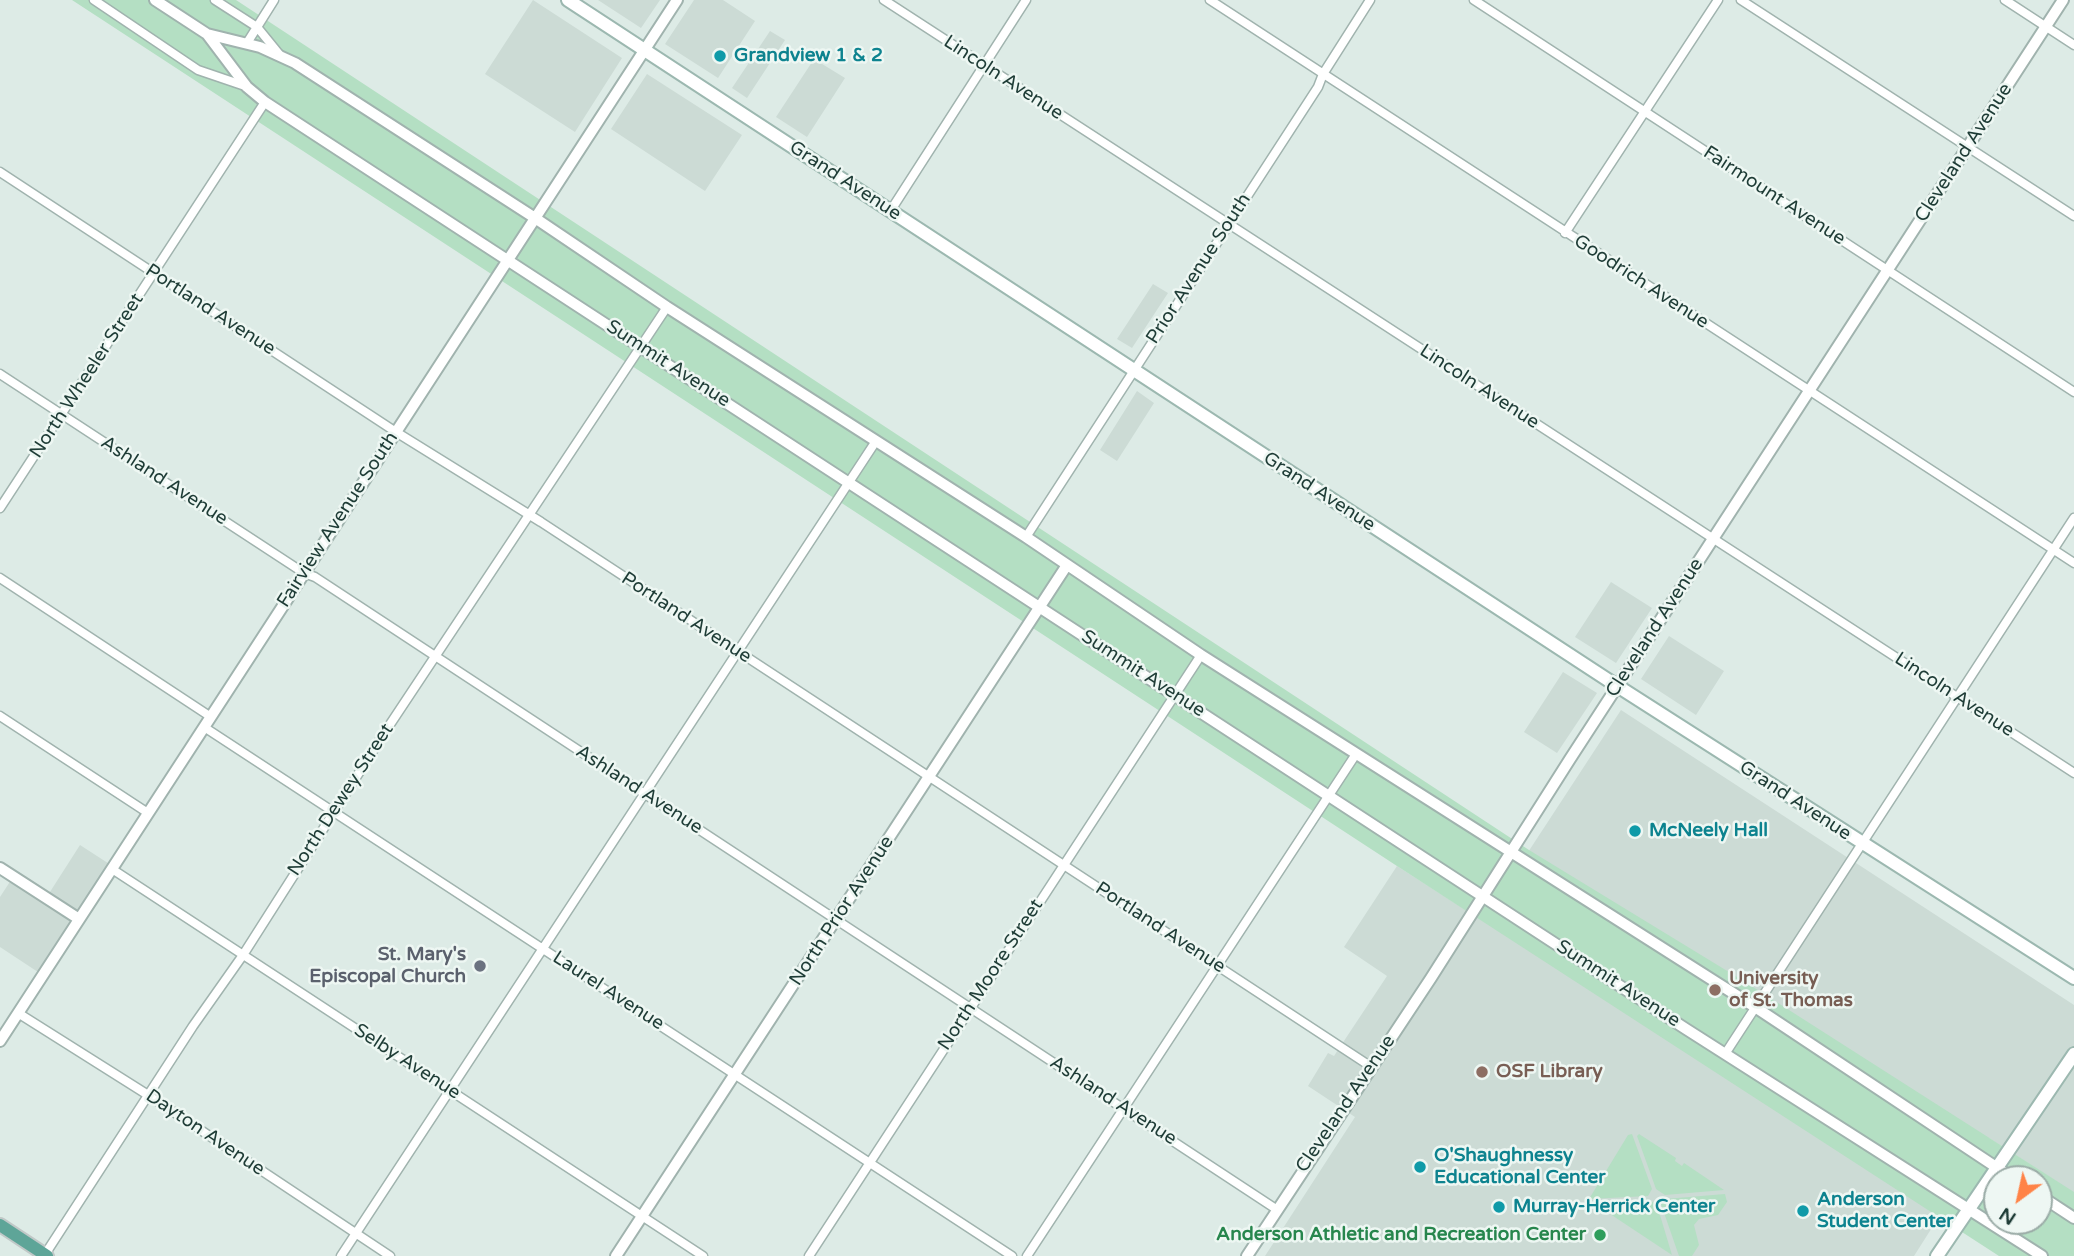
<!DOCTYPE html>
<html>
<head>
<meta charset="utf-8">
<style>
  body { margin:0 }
  #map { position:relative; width:2074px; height:1256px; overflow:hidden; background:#ddebe6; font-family:"Varela Round",sans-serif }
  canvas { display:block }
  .north { position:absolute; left:1983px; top:1165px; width:70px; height:70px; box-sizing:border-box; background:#eef7f3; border:2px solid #9baca7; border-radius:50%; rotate:213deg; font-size:19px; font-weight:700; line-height:28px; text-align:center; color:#1e3c36 }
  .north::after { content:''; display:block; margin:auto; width:24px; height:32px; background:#ff8347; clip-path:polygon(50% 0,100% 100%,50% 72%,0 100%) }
</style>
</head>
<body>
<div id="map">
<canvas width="2074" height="1256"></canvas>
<div class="north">N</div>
</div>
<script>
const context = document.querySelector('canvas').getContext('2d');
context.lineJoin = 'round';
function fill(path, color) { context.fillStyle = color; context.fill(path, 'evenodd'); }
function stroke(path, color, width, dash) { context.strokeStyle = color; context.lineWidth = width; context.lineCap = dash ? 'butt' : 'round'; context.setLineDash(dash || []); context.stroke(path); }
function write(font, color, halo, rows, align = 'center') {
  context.font = font + ' "Varela Round",sans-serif'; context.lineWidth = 5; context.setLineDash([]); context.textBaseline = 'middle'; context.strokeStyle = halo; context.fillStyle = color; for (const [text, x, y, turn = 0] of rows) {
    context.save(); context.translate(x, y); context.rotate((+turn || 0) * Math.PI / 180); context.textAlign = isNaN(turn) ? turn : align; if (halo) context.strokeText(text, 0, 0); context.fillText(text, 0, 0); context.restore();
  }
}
fill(new Path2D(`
  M533,0L622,58L575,132L485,74Z
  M598,0H660L641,28Z
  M694,0H723L755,21L718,78L665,44Z
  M770,31L785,40L747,98L732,88Z
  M814,59L845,78L807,137L776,117Z
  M647,74L742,135L705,191L611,129Z
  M1153,284L1168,293L1132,348L1117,339Z
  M1137,391L1154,403L1117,461L1100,450Z
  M1611,582L1652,608L1616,663L1575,637Z
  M1669,636L1724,671L1696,715L1641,679Z
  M1563,672L1597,693L1557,753L1524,732Z
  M1621,710L2074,1005V1193L1989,1138L1914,1256H1265L1355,1117L1308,1086L1328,1053L1334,1056L1387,976L1344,947L1397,866L1483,921Z
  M80,845L114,867L44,976L0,947V897L15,874L48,895Z`), '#ccdbd5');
fill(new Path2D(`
  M72,0H236L1529,850L1742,980L2074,1192V1256H1999L1397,866ZM1997,1179H2039V1221H1997Z
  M1632,1134L1652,1189L1648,1196L1589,1199L1628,1135Z
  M1639,1134L1676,1158L1675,1161L1682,1166L1684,1163L1724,1190L1665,1195L1656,1189L1637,1136Z
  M1725,1194L1727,1202L1718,1215L1699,1219L1694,1225L1699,1245L1692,1256H1679L1661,1204L1665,1199Z
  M1648,1199L1657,1205L1672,1255L1595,1204Z`), '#b4dfc3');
const minor = new Path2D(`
  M94,0L198,70L245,86
  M215,0L257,27L279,54
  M884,0L2074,773
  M1210,0L2074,563
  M1474,0L2074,392
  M1741,0L2074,216
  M2005,0L2074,45
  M247,43L274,0
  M0,172L396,432L541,522L1370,1066
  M891,210L1026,0
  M1565,233L1718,0
  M0,374L304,573L315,577L1276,1209
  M0,508L265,102
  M1026,537L1318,87L1323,74L1370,0
  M0,578L211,717
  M0,716L148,813
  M204,727L1012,1256
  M112,869L703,1256
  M18,1013L148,1095L390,1256
  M1725,1054L2074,518
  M44,1256L193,1026L243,955L383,735L667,307
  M341,1256L876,441
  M809,1256L1201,655
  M1027,1256L1356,754`);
const tertiary = new Path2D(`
  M155,0L207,34L247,87L265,102L1686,1029L2042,1256
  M207,34L260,47L295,63L535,218L667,307L1026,537L1201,655L1755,1007L2014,1179
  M0,868L79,919
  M0,1041L677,0
  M2039,1195L2074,1218
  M616,1256L1067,565
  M1247,1256L1431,978L1570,759L2063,0`);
const secondary = new Path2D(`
  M568,0L1608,680L2074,978
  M1937,1256L2074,1054`);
const primary = new Path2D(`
  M0,1225L47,1256`);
stroke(minor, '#a0b3ae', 11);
stroke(tertiary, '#a0b3ae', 14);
stroke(secondary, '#9cb8b0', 16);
stroke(primary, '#c0c8c7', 16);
stroke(minor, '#fff', 8);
stroke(tertiary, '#fff', 10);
stroke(secondary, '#fff', 12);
stroke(primary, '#5ea598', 12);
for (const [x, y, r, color] of [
  [720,56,7,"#0f9aa8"],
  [1635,831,7,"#0f9aa8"],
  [480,966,7,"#6b7280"],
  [1715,990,7,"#8d6e63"],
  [1482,1072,7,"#8d6e63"],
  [1420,1167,7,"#0f9aa8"],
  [1499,1207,7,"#0f9aa8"],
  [1803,1211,7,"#0f9aa8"],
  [1600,1235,7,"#2e9e5b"]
]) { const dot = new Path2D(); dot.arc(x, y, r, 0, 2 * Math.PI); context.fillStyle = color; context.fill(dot); stroke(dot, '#eef7f3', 2.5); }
write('bold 19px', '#0d838f', '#eef7f3', [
  ["Grandview 1 & 2",734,56],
  ["McNeely Hall",1649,831],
  ["O'Shaughnessy",1434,1156],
  ["Educational Center",1434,1178],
  ["Anderson",1817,1200],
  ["Student Center",1817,1222],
  ["Murray-Herrick Center",1513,1207]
], 'left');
write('19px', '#1e3c36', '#eef7f3', [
  ["Lincoln Avenue",1003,78,33],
  ["Cleveland Avenue",1964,153,-57],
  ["Grand Avenue",845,181,33],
  ["Fairmount Avenue",1774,196,33],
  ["Prior Avenue South",1199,269,-57],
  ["Goodrich Avenue",1641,282,33],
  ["Portland Avenue",210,310,33],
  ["Summit Avenue",668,364,33],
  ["North Wheeler Street",87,376,-57],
  ["Lincoln Avenue",1479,387,33],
  ["Ashland Avenue",164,481,33],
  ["Grand Avenue",1319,492,33],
  ["Fairview Avenue South",338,520,-57],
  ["Portland Avenue",686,618,33],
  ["Cleveland Avenue",1655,628,-57],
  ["Summit Avenue",1143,674,33],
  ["Lincoln Avenue",1954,695,33],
  ["Ashland Avenue",639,790,33],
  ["North Dewey Street",341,800,-57],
  ["Grand Avenue",1795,801,33],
  ["North Prior Avenue",842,911,-57],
  ["Portland Avenue",1160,928,33],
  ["North Moore Street",991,975,-57],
  ["Summit Avenue",1618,984,33],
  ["Laurel Avenue",608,991,33],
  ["Selby Avenue",407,1062,33],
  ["Ashland Avenue",1113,1101,33],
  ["Cleveland Avenue",1346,1104,-56],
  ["Dayton Avenue",205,1133,34]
]);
write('bold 19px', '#5b616d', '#eef7f3', [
  ["St. Mary's",466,955],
  ["Episcopal Church",466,977]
], 'right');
write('bold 19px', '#785e54', '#eef7f3', [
  ["University",1729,979],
  ["of St. Thomas",1729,1001],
  ["OSF Library",1496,1072]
], 'left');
write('bold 19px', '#27864d', '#eef7f3', [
  ["Anderson Athletic and Recreation Center",1586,1235]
], 'right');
</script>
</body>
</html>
